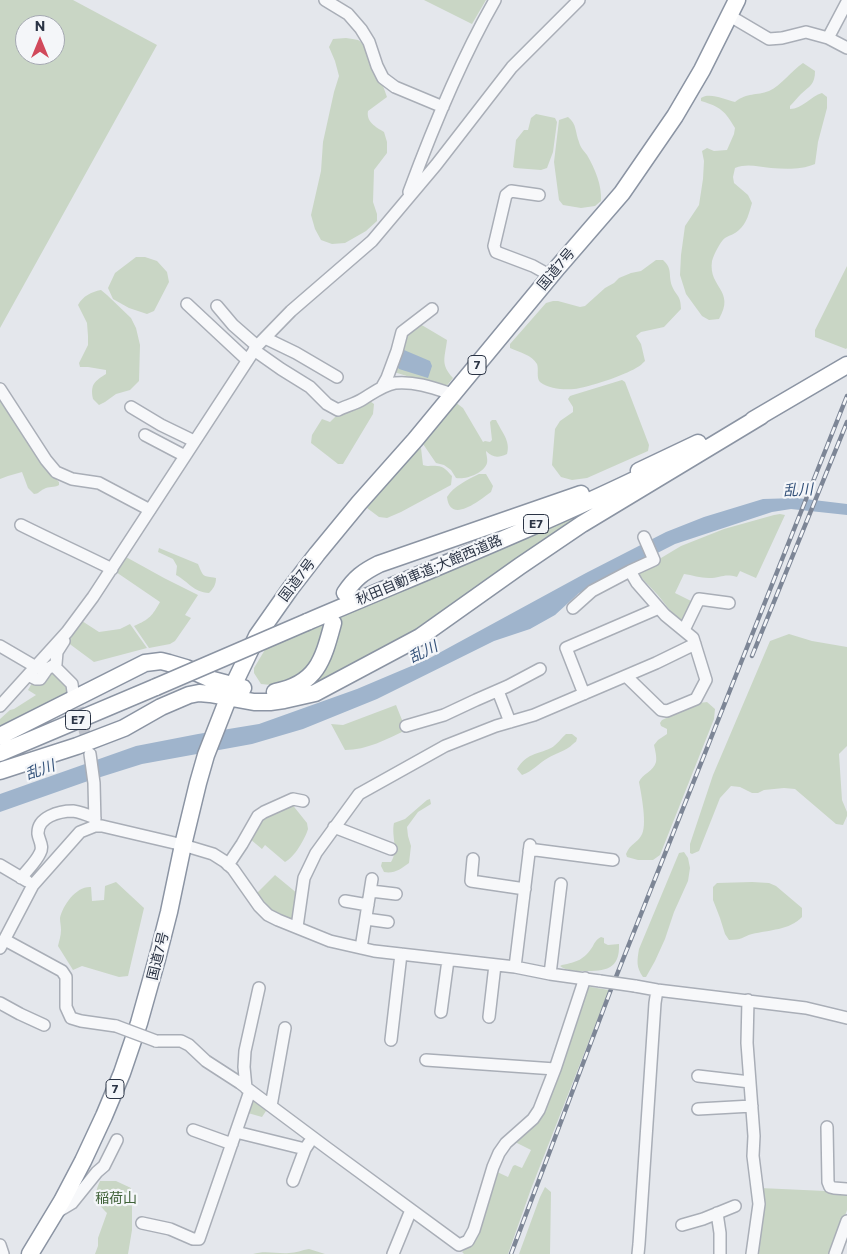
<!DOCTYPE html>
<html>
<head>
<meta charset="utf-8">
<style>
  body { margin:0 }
  #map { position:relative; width:847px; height:1254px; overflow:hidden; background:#e4e7ec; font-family:Commissioner,sans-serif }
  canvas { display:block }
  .north { position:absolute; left:15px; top:15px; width:50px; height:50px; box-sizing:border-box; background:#f4f6f9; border:1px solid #a4a8b1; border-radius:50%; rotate:0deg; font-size:14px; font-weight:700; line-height:20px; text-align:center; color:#2b3445 }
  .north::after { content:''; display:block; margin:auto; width:18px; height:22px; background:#d1495b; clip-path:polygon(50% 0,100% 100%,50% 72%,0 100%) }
</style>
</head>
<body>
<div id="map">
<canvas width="847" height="1254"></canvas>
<div class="north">N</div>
</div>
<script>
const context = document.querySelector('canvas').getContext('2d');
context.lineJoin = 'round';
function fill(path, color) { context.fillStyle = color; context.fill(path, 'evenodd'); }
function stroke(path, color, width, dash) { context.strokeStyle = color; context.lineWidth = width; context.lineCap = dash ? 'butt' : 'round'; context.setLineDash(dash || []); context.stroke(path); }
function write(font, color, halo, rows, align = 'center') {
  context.font = font + ' Commissioner,"Noto Sans JP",sans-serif'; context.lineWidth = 4.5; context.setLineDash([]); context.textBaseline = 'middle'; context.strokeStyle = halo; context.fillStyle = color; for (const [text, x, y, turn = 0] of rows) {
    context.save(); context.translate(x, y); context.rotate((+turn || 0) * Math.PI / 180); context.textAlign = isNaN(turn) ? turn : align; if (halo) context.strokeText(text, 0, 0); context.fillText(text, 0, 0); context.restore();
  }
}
fill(new Path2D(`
  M0,0H73L157,45L0,328ZM25,25H55V55H25Z
  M424,0H486L472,24Z
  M346,38C350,39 355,39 358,40C368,45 383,85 387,97L368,111C366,122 376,127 384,132L387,142V153L374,170L373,202L377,214V221L366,231L345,243L332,244L321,240L315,229L311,215L321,171L323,142L334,92L339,76L335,61L329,47L333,39Z
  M803,63L815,71C815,84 810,86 801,94C797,98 794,102 790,106V109C802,109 811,96 822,93L827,97V108L818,142L815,164C801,170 785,169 771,168C758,167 748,163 735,168L733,177L734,183L748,195L752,203C749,213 747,223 739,230C735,234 730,235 725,238C720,242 714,254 712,261C708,288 736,290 719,319L709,320L702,316L686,294L680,275L681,255L685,226L699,205L703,179L704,161L702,151L707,148L714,151L727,150L734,134L735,128C725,111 721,107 701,101V98C710,92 725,100 735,102C748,92 756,96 769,91C782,85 791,71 803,63Z
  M536,114L555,118L557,122L553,152L547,168L541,170L515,168L513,167L516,140L524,130H528L531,118Z
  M568,117C577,124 575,132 579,142C580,147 584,151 587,155C595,169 602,185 601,201L595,206L581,208L563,205L559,200L554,162L559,120Z
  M136,257H145L157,261L167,272L169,282L154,311L147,314L129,308L113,299L108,288L115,273Z
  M656,260H663C673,269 668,275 672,286C676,296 681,295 681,309L664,327L641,332L636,336L641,344L645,361C642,364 640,366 636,368C625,375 587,388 574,389C564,390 549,389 540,382C536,378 539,369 537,364C532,355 519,352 510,348V344L546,303L553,301H558L580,307L585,306L605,288L614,283L619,278L631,273L641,271Z
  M847,266V348L846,349L815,337V330Z
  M101,290L107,295L131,318L136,328L140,345L139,381L130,390L116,394L105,402L99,405L93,399C90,384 95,381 106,374V370L88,367H80L79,363L88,345V336L87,323L78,305C83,296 91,292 101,290Z
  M420,324L447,340C445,358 440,364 453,378L445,388L394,372L405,332Z
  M622,380L625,382L649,445L648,451L587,478L572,480L561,477L552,465L555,429L560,421L573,412V407L568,399L570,396L573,395Z
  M0,395L50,473L59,482V485C54,488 49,486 44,489C39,491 39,494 34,494L28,488L22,472L8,476L0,479Z
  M370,401L374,404L373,414L343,464H338L311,443L312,435L322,419L330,422L339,413Z
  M455,402L463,408L483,442L485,441L490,442L492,440L490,422L492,420H496C501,431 511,441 507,454C498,458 493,458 486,451C486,454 488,459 487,463C484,473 466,480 456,478L451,470L444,465L436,463L421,441Z
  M421,448L423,465C429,467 431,465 437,466C444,466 448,472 452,476L451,485L401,512L387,518L379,517L367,508L382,488L416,450Z
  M479,474H486L493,486L491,492C480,500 450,525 447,497C454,486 467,480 479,474Z
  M591,508L593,509L419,630L305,690C319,670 343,642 340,617Z
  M780,514L785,515L756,578L740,571L737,577C724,573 721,578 709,578C700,578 692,575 684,574L675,593L693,602L685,619L681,621C670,613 664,601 654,591C648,584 641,579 637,570L656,561L681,546L724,529L774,515Z
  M159,548L198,564C204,579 203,575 216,578C216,585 213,589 209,593C193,592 189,582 176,575L177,566L173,559L158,552Z
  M126,557L164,578L198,595L185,615L191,618L175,641L170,644L149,648L134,626C150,619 152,616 160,602L116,572Z
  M82,621L99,632L120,629L130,624L147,648L94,662L67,642Z
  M326,624L315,660L297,677L271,685L261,684L254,673V668L266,648Z
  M789,634L812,641L847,647V746L839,754L842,800L847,812V816L843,825L836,824L795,789L784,788L764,790L758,793H752L740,787L731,786L720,798L699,851L692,854L690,853V844L713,775L770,641Z
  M52,671L67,686L69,693L0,730V719L10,710L14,709L36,695L28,690L32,683L35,685L43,683Z
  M707,702L715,709L714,719L660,855L653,860H638L627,857L626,854C630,844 636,844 641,836C648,827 641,793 639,782C642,774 654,771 656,762C657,757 655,750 654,745L658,740L667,734V729L661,726L660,723L662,720L699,703Z
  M396,705L406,730C387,739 367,750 345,750L331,724L343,725Z
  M566,734H572L577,738C576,742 577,741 573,744C566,751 556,753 548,758C539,763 532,772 522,775L517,769C527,753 536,755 551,748C557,745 561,738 566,734Z
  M430,799L431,804L418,812L407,827L408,836L411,846L409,863C401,869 394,874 384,872L381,866L382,862H391C399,850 391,836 394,823L405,819L427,800Z
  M291,803L307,823L308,829C305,839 294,858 285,862L265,845L262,849L250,839L257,822Z
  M684,852L688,858L690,868L688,881L674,912L665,939L655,961L646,977H643C636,967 637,961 639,949L679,853Z
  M275,875L298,894L296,916L289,919L273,912L257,893Z
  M116,882L144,908L128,976L119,977L82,966L73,970L58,946C59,941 61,936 61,930C61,926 60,922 60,918C63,905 76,886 91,887L92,901L104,900L105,886Z
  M752,882L769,883L776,886L802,908V917C790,930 769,930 752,934C742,937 742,940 729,940L725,934L720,918L713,900V887L717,883Z
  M601,937L604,938V943L608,945L619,944C620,970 605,971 584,971C575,971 567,971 560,966L562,965C577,962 584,960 593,946C595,942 596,940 601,937Z
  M585,986L609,990L531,1189L508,1254H464L462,1252L471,1245L495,1171L508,1177L513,1166L515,1165L522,1168L531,1150L515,1142L521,1134L574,1022L580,1013L582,998Z
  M253,1098L268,1108L262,1117L248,1113Z
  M100,1181H116L131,1188L132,1208V1230L128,1254H95L98,1246V1238L107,1213C96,1202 93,1196 100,1181Z
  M545,1187L551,1192L550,1254H519L540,1197Z
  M760,1188L847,1192V1210L832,1254H756Z
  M309,1249L325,1254H253C265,1250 277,1254 289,1253C296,1253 302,1250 309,1249Z`), '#c9d6c5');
fill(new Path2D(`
  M404,350L430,361L432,366L428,378L399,369L397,366Z
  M797,498L847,504V515L791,509L772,512L675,544L579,593L555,615L530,629L494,641L377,699L303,729L252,744L142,764L88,781L0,812V794L136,746L198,734L259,724L357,689L428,659L586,573L666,532L704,517L763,499Z`), '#9fb4cc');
stroke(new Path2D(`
  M74,692L89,749`), '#bfc3cb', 11, [11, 5.5]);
const minor = new Path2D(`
  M325,0L348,14L361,29L369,42L377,66L383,78L395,87L443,107
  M730,16L769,39L782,38L806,32L828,38L847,48
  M828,38L847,2
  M409,192C433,127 460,61 495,0
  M539,195L511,191L506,195L494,246L496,252L533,266L551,276
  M187,304L247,360
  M217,306L233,325L257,346
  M265,338L296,353L337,377
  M254,350L281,369L310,387L327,404L338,410C346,406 355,404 363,399C373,393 383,385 395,383C415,381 434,388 452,394
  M382,387L387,378L397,351L402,332L432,309
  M0,389L46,460L56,472L72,479L99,483L150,510
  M131,407L161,425L194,441
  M145,435L185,456
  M21,525C51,540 82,554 112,569
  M573,608L592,591L630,571L654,560L644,537
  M684,630L699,599L729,603
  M0,646L36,667
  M54,666L72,684L73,692
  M28,675L36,679H40L47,669L56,664L57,652L64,641
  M626,676L661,710L667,711L696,699L706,680L693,638L665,615L637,583L630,571
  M498,691L510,722
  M584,694L566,648L659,608
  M0,706L67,632L93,597L257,346L291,311L372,241L436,165L512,67L579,0
  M406,726L444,715L476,700L508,686L540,669
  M90,754L94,783L95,824
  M334,827L391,849
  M529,851L536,850L613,860
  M473,859L471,881L525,889
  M0,865L27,881
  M228,865L242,844L258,816L264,812L293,799L303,801
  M21,878C27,870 36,862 40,853C44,846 39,841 38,834C37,817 59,811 73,811C80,812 88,815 95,818
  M371,891L396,894
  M345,901L368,905
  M366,919L388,922
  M297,927L304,878L316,853L359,794L445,746L496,726L534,715L656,663L695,644
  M5,940L62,971L66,977V1007L71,1018L81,1021L116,1026
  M0,948L33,885L80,832L95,826H102L183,845L213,854L224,861L233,869L259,906L268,915L278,920L330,941L374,951L515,967L550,974L600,981
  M361,948L372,879
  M515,967L530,845
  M550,974L561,884
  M635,986L657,990L806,1008L847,1018
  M748,1000L747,1043L754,1136L753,1156L759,1204L752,1254
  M0,1003L20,1014L44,1025
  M441,1012L448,960
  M489,1017L495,965
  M391,1040L401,954
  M156,1041H181L189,1045L206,1061L240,1083L327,1148L459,1245L468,1241L474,1230L493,1167L499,1153L506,1143L533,1119L539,1110L555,1069L585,978
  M426,1060L555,1069
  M698,1076L750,1082
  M246,1088L244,1067L245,1051L259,988
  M271,1106L285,1028
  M698,1109L752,1106
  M827,1127L828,1182L830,1187L834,1188L847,1189
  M193,1130L232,1144
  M236,1132L305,1149
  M293,1181L305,1149L309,1143
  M57,1212L72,1203L97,1172L104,1166L117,1140
  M717,1213L720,1233V1254
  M142,1223L170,1229L193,1239H199L250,1091
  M682,1225L703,1219L735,1206
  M0,1245L3,1254
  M393,1254L411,1210
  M638,1254L639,1244L655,1003L657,990
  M835,1254L847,1221`);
const highway = new Path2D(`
  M753,420L847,365
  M639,471L698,443
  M345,593C355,578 363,572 379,564L581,494
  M307,622C422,573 540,526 653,471
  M275,692C317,684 323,660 333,623
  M0,736L145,663L161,661L169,663L186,668L213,680L243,688
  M0,753L156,687
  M0,771L77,746L124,728L161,707L189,695L199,693L210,694L254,702H270L284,700L315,693L420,637L520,566L582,524L761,416
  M30,1254L62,1201L83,1161L104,1116L122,1073L139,1023L157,959L169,912L183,845L198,783L206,755L233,686L257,636L290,589L317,554L359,503L415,440L558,267L622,193L675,116L702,70L737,0`);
stroke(minor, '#a9aeb7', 14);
stroke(highway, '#8b94a3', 19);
stroke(minor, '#f7f8fa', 11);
stroke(highway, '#fff', 16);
const rail = new Path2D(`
  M752,656L847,422
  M511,1254L610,992L847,396`);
stroke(rail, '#7d8696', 4.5);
stroke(rail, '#f4f6f9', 2.5, [8]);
const minorBridge = new Path2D(`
  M600,981L635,986
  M116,1026L156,1041`);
const highwayBridge = new Path2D(`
  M156,687L307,622`);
stroke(minorBridge, '#a9aeb7', 14, []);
stroke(highwayBridge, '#8b94a3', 19, []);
stroke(minorBridge, '#f7f8fa', 11);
stroke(highwayBridge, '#fff', 16);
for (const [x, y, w] of [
  [477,365,18],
  [536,524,25],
  [78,720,25],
  [115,1089,18]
]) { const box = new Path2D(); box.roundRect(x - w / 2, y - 9.5, w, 19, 4); context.fillStyle = '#f4f6f9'; context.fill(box); stroke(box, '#2b3445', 1); }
write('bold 12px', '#2b3445', null, [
  ["7",477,365],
  ["E7",536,524],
  ["E7",78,720],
  ["7",115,1089]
]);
write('14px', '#2b3445', '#f4f6f9', [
  ["国道7号",556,269,-50],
  ["秋田自動車道;大館西道路",429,570,-23],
  ["国道7号",297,580,-53],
  ["国道7号",158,956,-76]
]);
write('14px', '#3f6138', '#f4f6f9', [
  ["稲荷山",116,1198]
]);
write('italic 15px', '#34527a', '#f4f6f9', [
  ["乱川",798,490,-3],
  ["乱川",423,652,-26],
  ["乱川",40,770,-20]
]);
</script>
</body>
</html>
